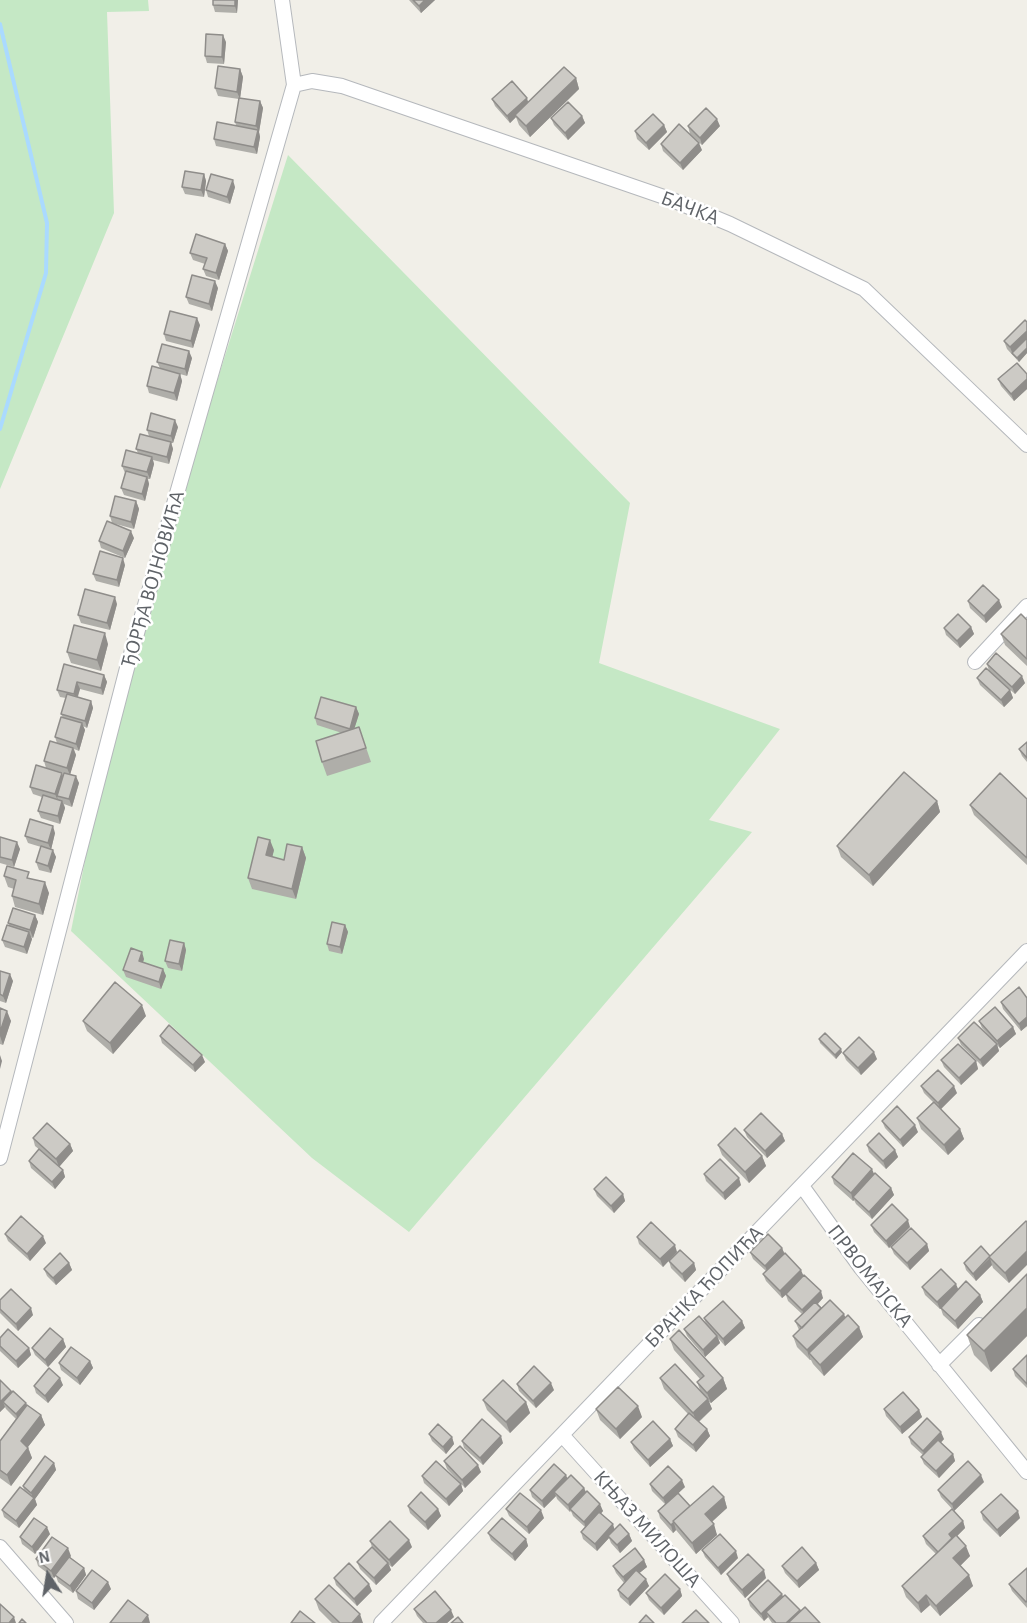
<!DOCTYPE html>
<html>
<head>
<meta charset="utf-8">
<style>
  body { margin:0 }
  #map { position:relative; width:1027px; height:1623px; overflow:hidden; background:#f1efe8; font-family:"Alegreya Sans",sans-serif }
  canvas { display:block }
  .north { position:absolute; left:18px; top:1545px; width:60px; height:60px; -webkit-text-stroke:4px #fff; paint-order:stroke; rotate:348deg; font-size:16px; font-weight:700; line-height:24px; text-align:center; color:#5f6368 }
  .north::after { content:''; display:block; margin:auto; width:21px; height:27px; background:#5f6368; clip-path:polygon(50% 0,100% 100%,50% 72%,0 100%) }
</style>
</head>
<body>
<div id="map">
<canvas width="1027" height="1623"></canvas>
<div class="north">N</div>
</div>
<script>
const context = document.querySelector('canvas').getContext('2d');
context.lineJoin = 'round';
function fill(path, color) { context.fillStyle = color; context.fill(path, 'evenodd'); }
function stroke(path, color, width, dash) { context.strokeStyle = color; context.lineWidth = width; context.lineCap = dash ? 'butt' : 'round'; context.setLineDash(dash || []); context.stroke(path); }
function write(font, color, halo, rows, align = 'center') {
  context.font = font + ' "Alegreya Sans",sans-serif'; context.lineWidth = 5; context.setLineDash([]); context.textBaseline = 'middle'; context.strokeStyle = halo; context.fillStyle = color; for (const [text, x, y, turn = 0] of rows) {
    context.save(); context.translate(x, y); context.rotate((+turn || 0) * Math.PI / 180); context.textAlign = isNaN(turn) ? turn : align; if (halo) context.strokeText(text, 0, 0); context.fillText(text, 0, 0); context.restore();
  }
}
fill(new Path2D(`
  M0,0H148L149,11L107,12L114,213L0,489Z
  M288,155L630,503L599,663L780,729L709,820L752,832L409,1232L312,1158L71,931L117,700Z`), '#c5e8c5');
stroke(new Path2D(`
  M0,24L47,223L46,273L0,429`), '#aadaff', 4);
const street = new Path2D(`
  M294,85L312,81L342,86L670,199L730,224L864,289L1027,445
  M975,662L1027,606
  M0,1158L127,668L294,85L282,0
  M802,1186L861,1268L1027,1472
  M939,1365L979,1325
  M562,1435L732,1623
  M0,1547L66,1623
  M381,1623L1027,951`);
stroke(street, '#b5b8bc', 16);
stroke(street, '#fff', 14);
fill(new Path2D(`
  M213,0H238L237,13L215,12L213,5Z
  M409,0H435L421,13Z
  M226,42L224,64L207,63L205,56Z
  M240,69L243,77L240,98L260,101L263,108L259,132L260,137L257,154L216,146L214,139L236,125L235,122L239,99L218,96L215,88Z
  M576,78L579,89L530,137L519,125L516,117L510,123L495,106L492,99L528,102Z
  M582,116L585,123L568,140L554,125L551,118Z
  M664,125L667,132L649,150L637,139L635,131Z
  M688,126H720L702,145L690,134Z
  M661,144L702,150L683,170L663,151Z
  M204,174L206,181L204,197L185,194L182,187Z
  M235,187L230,204L208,197L206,190Z
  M225,244L228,251L219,280L206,276L203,269L205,264L193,260L190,253Z
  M218,288L212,311L189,304L186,297Z
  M1027,322V353L1019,362L1007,349L1004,341Z
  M200,325L193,348L166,341L164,334Z
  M192,358L187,376L180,374L182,381L177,401L149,393L147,386L160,368L157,362Z
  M1027,374V389L1014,401L1001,386L998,379Z
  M178,427L173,443H171L173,449L169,464L153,460L154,464L150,479H148L149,484L145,501L124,495L121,488L125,473L122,466L138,453L136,449L149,436L147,430Z
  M136,501L139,509L134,529L112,523L110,516Z
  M134,538L125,558L101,548L99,541Z
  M125,565L119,587L96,581L93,574Z
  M968,601L1002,607L986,623L970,608Z
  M117,604L110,630L81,623L78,615Z
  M1027,620V666L1005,645L1001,634Z
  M971,627L974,634L960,648L946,635L944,628Z
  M108,644L101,671L71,663L67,652Z
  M64,664L104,675L107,682L103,695L80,689L78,697L91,701L93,708L87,728L83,726L85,730L79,751L74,749L76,755L70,774L79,783L72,807L64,804L65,808L60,824L41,818L38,811L42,797L33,794L30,787L62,773L63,776L64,773L46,768L44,761L57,743L55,737L63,718L61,714L66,698L60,697L57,690Z
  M987,664L1025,683L1015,694L989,671Z
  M977,678L1010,690L1013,698L1004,707L980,685Z
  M356,707L359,714L354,729L359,727L371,762L327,776L322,762L342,733L317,725L315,718Z
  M1027,742V762L1022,756L1019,749Z
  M1027,799V865L974,815L970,805Z
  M937,801L940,812L873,886L841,857L837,846Z
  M55,833L51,849L56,857L51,873L39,870L36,862L41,847L28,843L25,836Z
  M0,837L20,849L14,867L0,863Z
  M302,847L306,858L296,899L252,889L248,878L274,850L272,857L284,860Z
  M4,876L31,879L49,893L43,915L15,907L12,896L14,889L8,887Z
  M35,915L38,922L33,938L31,937L32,939L27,954L5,947L2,940L9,925L8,923Z
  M345,925L348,932L342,954L329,951L327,944Z
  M184,943L186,950L182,971L168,968L165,961Z
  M144,959L143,962L163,969L166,976L161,989L126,977L123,970Z
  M0,971L13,981L6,1003L0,1001Z
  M1027,998V1026L1021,1031L1003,1009L1001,1002Z
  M0,1008L11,1021L3,1045L0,1044Z
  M146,1016L113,1054L87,1031L83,1021Z
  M979,1021L1013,1027L1016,1034L1000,1048L997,1045L999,1051L983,1067L961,1045L958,1038L992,1039L982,1028Z
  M160,1036L205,1062L195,1072L162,1043Z
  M819,1039L842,1052L836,1059L820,1043Z
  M843,1053L877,1059L861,1075L846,1060Z
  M941,1060L976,1061L978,1069L961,1085L944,1067Z
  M921,1086L957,1093L941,1109L960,1129L964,1139L948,1155L921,1129L917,1118L933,1102L924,1093Z
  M882,1121L918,1132L903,1147L885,1128Z
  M744,1130L782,1134L785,1141L767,1158L747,1137Z
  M33,1138L70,1144L73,1151L59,1167L63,1170L65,1177L55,1189L31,1168L29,1161L46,1155L35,1146Z
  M718,1145L762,1156L766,1166L749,1183L722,1155Z
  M867,1145L895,1150L898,1157L886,1169L869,1152Z
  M704,1174L741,1185L725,1200L706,1181Z
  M874,1174L891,1188L894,1195L872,1219L856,1204L854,1200L853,1201L834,1184L832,1177Z
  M594,1189L623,1194L625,1201L614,1213L597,1196Z
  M1027,1222L1009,1283L993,1268L992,1265L976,1281L966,1270L964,1263L990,1256Z
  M871,1225L910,1227L889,1248L874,1232Z
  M5,1234L46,1243L30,1261L8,1241Z
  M637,1237L677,1252L663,1267L639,1244Z
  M927,1244L929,1251L910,1270L894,1254L891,1247Z
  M782,1248L784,1253L823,1298L818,1304L822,1308L845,1318L859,1327L863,1337L824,1376L813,1364L811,1360H810L797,1347L793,1336L799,1330L795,1321L802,1314L788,1301L786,1295L782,1298L766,1281L763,1274L766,1271L753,1259L750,1252Z
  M669,1261L694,1263L696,1270L685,1282L671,1268Z
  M69,1263L72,1270L56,1285L47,1276L44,1269Z
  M1027,1274V1336L991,1372L974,1355L967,1335Z
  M922,1287L958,1289L980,1295L983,1302L958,1329L943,1315L941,1309H940L925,1295Z
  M0,1300L33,1315L18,1331L0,1313Z
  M704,1318L742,1321L745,1328L725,1346L718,1338L720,1343L705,1357L687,1336L684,1329L706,1324Z
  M0,1338L29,1348L31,1355L18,1368L0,1351Z
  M63,1339L66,1347L48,1367L35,1355L32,1348Z
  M670,1339L723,1378L727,1389L711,1403L709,1402L712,1409L699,1422L707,1429L710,1436L696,1452L678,1437L675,1429L688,1414L664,1389L660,1378L700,1390L697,1382L700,1379L674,1350Z
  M1027,1355V1388L1015,1376L1013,1369Z
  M90,1361L93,1368L80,1385L61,1370L59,1363Z
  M0,1380L12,1392L27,1405L41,1415L45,1425L28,1447L32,1458L11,1486L0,1478V1441L16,1419L6,1409L5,1407L0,1412Z
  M517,1384L554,1390L536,1408L519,1391Z
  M63,1385L48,1403L36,1393L34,1386Z
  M483,1400L526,1402L530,1413L510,1433L487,1410Z
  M596,1409L642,1417L620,1439L600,1420Z
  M884,1409L919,1410L922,1417L902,1434L886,1416Z
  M429,1434L452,1437L454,1444L446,1454L432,1441Z
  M909,1437L944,1439L941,1443L953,1454L955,1461L939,1478L924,1464L921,1457L923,1455L911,1444Z
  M670,1439L673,1446L650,1467L634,1449L631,1442Z
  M462,1441L503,1443L483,1465L464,1448Z
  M444,1461L481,1472L465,1488L447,1469Z
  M54,1463L56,1470L35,1499L37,1505L19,1528L4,1517L2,1510L24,1490L23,1486Z
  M422,1476L461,1484L463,1491L449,1506L424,1483Z
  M568,1478L584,1488L586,1492L603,1511L601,1514L615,1530L629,1534L632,1541L620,1553L611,1543L609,1538L597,1551L583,1539L581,1532L585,1527L573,1516L571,1511L570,1512L557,1499L556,1496L544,1508L532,1497L530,1490Z
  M984,1482L954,1511L941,1497L938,1490Z
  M650,1484L685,1487L678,1493L690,1506L724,1497L727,1508L712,1522L717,1535L696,1554L676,1530L673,1533L660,1518L658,1511L665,1504L652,1491Z
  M408,1506L438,1509L441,1516L428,1530L410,1513Z
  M506,1509L544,1518L529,1534L509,1516Z
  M981,1512L1020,1518L1000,1537L983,1520Z
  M963,1521L965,1528L957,1536L970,1556L960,1566L973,1586L940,1616L930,1605L921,1613L906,1597L902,1586L936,1554L926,1544L923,1536Z
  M488,1533L526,1539L528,1546L515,1561L491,1540Z
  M50,1534L35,1554L22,1544L20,1537Z
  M370,1541L412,1547L392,1567L389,1565L391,1570L376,1585L360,1569L357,1562L372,1547Z
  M702,1550L738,1558L721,1575L705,1557Z
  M71,1556L70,1557L84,1568L86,1575L73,1593L58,1582L56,1576L54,1578L38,1566L36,1559Z
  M644,1560L647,1567L639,1573L649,1586L630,1606L620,1597L618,1590L624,1583L616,1573L613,1566Z
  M816,1563L819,1570L799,1588L785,1573L782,1566Z
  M1027,1568V1608L1012,1591L1009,1584Z
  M727,1574L766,1578L745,1598L730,1581Z
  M334,1578L372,1591L357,1606L336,1585Z
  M111,1589L94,1610L78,1599L76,1591Z
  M680,1589L682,1596L664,1615L649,1600L646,1593Z
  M783,1597L801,1612L820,1623H772L768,1617L764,1621L750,1606L748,1599Z
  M315,1599L363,1623H332L319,1610Z
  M414,1609L454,1617L447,1623H423L417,1616Z`), '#afaea9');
fill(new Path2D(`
  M235,0H238L237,13L235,6Z
  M425,0H435L421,13L419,6Z
  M223,35L226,42L224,64L222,57Z
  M240,69L243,77L240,99L237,92Z
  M576,78L579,89L530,137L526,126Z
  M527,98L529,105L515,115L516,117L510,123L507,116Z
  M260,101L263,108L259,132L260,137L257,154L254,147L258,130L256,126Z
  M582,116L585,123L568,140L565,133Z
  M717,119L720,126L702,145L700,138Z
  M664,125L667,132L649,150L646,143Z
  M699,143L702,150L683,170L680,163Z
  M204,174L206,181L204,197L201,190Z
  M233,180L235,187L230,204L227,197Z
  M225,244L228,251L219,280L216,273Z
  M215,281L218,288L212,311L209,304Z
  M197,318L200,325L193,348L191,341Z
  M1027,331V340L1013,355L1010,347Z
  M1027,348V353L1019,362L1017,358Z
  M189,351L192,358L187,376L185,369Z
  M180,374L182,381L177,401L174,393Z
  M1027,379V389L1014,401L1011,394Z
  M175,420L178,427L173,443L171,436Z
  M171,442L173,449L169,464L167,457Z
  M152,457L154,464L150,479L147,472Z
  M147,477L149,484L145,501L142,494Z
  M136,501L139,509L134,529L131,522Z
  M131,531L134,538L125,558L123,551Z
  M123,558L125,565L119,587L117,580Z
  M115,597L117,604L110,630L107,623Z
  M999,600L1002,607L986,623L984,616Z
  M971,627L974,634L960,648L957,641Z
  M105,633L108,644L101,671L97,660Z
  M104,675L107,682L103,695L101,688Z
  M1022,676L1025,683L1015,694L1012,687Z
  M77,682L80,689L76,701L74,694Z
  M1010,690L1013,698L1004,707L1001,700Z
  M91,701L93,708L87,728L85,721Z
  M356,707L359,714L352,736L350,729Z
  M82,723L85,730L79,751L76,744Z
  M73,748L76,755L70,775L67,768Z
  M62,773L64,780L57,796L58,801L55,794Z
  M76,776L79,783L72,807L69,799Z
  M62,801L65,808L60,824L58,816Z
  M937,801L940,812L873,886L869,875Z
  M53,826L55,833L51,850L48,843Z
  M270,840L274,850L270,866L266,855Z
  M17,842L20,849L14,867L12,860Z
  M302,847L306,858L296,899L292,889Z
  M53,850L56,857L51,873L48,866Z
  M45,882L49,893L43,915L39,904Z
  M35,915L38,922L33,938L30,930Z
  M345,925L348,932L342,954L340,947Z
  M29,932L32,939L27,954L24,947Z
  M184,943L186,950L182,971L179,964Z
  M142,952L144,959L141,968L139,961Z
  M163,969L166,976L161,989L159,982Z
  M10,974L13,981L6,1003L3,996Z
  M142,1005L146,1016L113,1054L110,1043Z
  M7,1011L11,1021L3,1045L0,1036V1032Z
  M1027,1017V1026L1021,1031L1019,1024Z
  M1013,1027L1016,1034L1000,1048L997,1041Z
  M997,1044L999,1051L983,1067L980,1060Z
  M841,1049L842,1052L836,1059L835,1055Z
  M874,1052L877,1059L861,1075L858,1068Z
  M0,1055L2,1061L0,1069Z
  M202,1055L205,1062L195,1072L193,1065Z
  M976,1061L978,1069L961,1085L959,1078Z
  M954,1086L957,1093L940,1110L938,1103Z
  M915,1125L918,1132L903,1147L900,1140Z
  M960,1129L964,1139L948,1155L944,1145Z
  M782,1134L785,1141L767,1158L765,1151Z
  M70,1144L73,1151L59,1167L56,1159Z
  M895,1150L898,1157L886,1169L883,1161Z
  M762,1156L766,1166L749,1183L745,1172Z
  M872,1169L875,1176L853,1197L854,1200L853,1201L851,1193Z
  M63,1170L65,1177L55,1189L52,1182Z
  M739,1178L741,1185L725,1200L723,1193Z
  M891,1188L894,1195L872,1219L869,1212Z
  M623,1194L625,1201L614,1213L611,1206Z
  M908,1220L910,1227L889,1248L886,1241Z
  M43,1236L46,1243L30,1261L27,1254Z
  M927,1244L929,1251L910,1270L907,1263Z
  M675,1245L677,1252L663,1267L660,1259Z
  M782,1248L785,1255L768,1273L765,1266Z
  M1027,1251V1265L1009,1283L1005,1273Z
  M990,1258L992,1265L976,1281L973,1274Z
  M69,1263L72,1270L56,1285L53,1278Z
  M694,1263L696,1270L685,1282L682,1274Z
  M801,1270L804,1277L782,1298L780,1291Z
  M956,1284L959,1291L940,1309L937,1302Z
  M821,1291L823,1298L805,1317L802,1310Z
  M980,1295L983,1302L958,1329L955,1321Z
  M31,1308L33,1315L18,1331L16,1324Z
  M1027,1308V1336L991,1372L984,1351Z
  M844,1314L848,1324L809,1353L810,1360L807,1350Z
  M742,1321L745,1328L725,1346L723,1339Z
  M859,1327L863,1337L824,1376L820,1365Z
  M717,1336L720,1343L705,1357L703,1350Z
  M63,1339L66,1347L48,1367L45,1360Z
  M29,1348L31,1355L18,1368L16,1361Z
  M90,1361L93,1368L80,1385L77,1378Z
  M60,1378L63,1385L48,1403L45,1396Z
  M723,1378L727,1389L711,1403L707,1393Z
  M551,1383L554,1390L536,1408L533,1401Z
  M11,1391L14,1398L3,1402L5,1407L0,1412V1402Z
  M708,1399L712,1409L697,1423L693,1413Z
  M526,1402L530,1413L510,1433L506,1422Z
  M26,1403L29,1410L18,1421L16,1414Z
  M638,1406L642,1417L620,1439L616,1429Z
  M919,1410L922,1417L902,1434L900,1427Z
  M41,1415L45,1425L24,1452L21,1441Z
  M707,1429L710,1436L696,1452L693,1445Z
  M941,1432L944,1439L925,1458L923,1451Z
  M501,1436L503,1443L483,1465L480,1458Z
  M452,1437L454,1444L446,1454L443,1447Z
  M670,1439L673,1446L650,1467L648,1460Z
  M28,1448L32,1458L11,1486L7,1475Z
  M953,1454L955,1461L939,1478L936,1471Z
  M54,1463L56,1470L35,1499L37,1505L19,1528L16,1521L33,1498L31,1493Z
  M478,1465L481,1472L465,1488L462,1480Z
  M566,1475L569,1482L554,1492L556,1496L544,1508L542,1501Z
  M981,1475L984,1482L954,1511L952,1504Z
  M682,1480L685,1487L666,1505L663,1498Z
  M461,1484L463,1491L449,1506L446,1499Z
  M584,1488L587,1495L570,1509V1512L568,1505Z
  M724,1497L727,1508L708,1525L705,1514Z
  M600,1504L603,1511L586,1529L584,1522Z
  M438,1509L441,1516L428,1530L425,1522Z
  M541,1510L544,1518L529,1534L527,1527Z
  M1018,1511L1020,1518L1000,1537L997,1530Z
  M963,1521L965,1528L953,1540L949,1534Z
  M674,1523L676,1530L673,1533L671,1525Z
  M613,1524L615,1531L608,1536L609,1538L597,1551L595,1544Z
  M714,1524L717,1535L696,1554L692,1543Z
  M47,1527L50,1534L35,1554L32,1547Z
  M629,1534L632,1541L620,1553L617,1545Z
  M526,1539L528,1546L515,1561L512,1554Z
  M409,1540L412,1547L392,1567L389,1560Z
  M966,1546L970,1556L957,1569L953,1558Z
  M68,1548L71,1556L54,1578L51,1571Z
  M736,1551L738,1558L721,1575L718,1568Z
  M644,1560L647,1567L626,1584L623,1577Z
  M388,1563L391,1570L376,1585L374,1578Z
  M816,1563L819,1570L799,1588L797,1581Z
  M84,1568L86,1575L73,1593L70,1586Z
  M764,1570L766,1578L745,1598L742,1590Z
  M969,1575L973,1586L940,1616L936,1606Z
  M646,1579L649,1586L630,1606L628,1599Z
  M108,1582L111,1589L94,1610L92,1603Z
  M369,1584L372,1591L357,1606L354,1599Z
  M680,1589L682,1596L664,1615L661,1608Z
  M782,1594L785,1601L766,1612L768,1617L764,1621L761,1614Z
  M926,1595L930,1605L921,1613L918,1603Z
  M451,1610L454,1617L447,1623H436Z
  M360,1614L363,1623H352Z
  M148,1615L150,1623H142Z
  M14,1617L16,1623H9Z`), '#8f8d8a');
const building = new Path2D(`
  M213,0H235V6L213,5Z
  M413,0H425L419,6Z
  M206,34L223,35L222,57L205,56Z
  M218,66L240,69L237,92L215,88Z
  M564,67L576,78L526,126L515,115Z
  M512,81L527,98L507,116L492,99Z
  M239,98L260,101L256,126L235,122Z
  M568,102L582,116L565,133L551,118Z
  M706,108L717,119L700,138L688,126Z
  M653,114L664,125L646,143L635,131Z
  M217,122L258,130L254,147L214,139Z
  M679,124L699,143L680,163L661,144Z
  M185,171L204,174L201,190L182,187Z
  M211,174L233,180L227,197L206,190Z
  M196,234L225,244L216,273L203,269L207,258L190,253Z
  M192,275L215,281L209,304L186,297Z
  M170,311L197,318L191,341L164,334Z
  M1025,320L1027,322V331L1010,347L1004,341Z
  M1027,338V348L1017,358L1012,353Z
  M162,344L189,351L185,369L157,362Z
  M1017,363L1027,374V379L1011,394L998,379Z
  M152,366L180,374L174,393L147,386Z
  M151,413L175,420L171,436L147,430Z
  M140,434L171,442L167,457L136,449Z
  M126,450L152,457L147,472L122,466Z
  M126,471L147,477L142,494L121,488Z
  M115,496L136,501L131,522L110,516Z
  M107,521L131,531L123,551L99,541Z
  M100,551L123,558L117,580L93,574Z
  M983,585L999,600L984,616L968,601Z
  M85,589L115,597L107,623L78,615Z
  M958,614L971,627L957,641L944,628Z
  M1021,614L1027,620V659L1001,634Z
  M74,625L105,633L97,660L67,652Z
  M996,653L1022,676L1012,687L987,664Z
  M64,664L104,675L101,688L77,682L74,694L57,690Z
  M986,668L1010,690L1001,700L977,678Z
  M67,694L91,701L85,721L61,714Z
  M321,697L356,707L350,729L315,718Z
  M61,717L82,723L76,744L55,737Z
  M359,727L366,748L322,762L316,741Z
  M50,741L73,748L67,768L44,761Z
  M1027,742V758L1019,749Z
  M36,765L62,773L55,794L30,787Z
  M904,772L937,801L869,875L837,846Z
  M64,773L76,776L69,799L57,796Z
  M1000,773L1027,799V858L970,805Z
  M43,795L62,801L58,816L38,811Z
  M30,819L53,826L48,843L25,836Z
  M0,837L17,842L12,860L0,857Z
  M258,837L270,840L266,855L284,860L287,844L302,847L292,889L248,878Z
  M41,846L53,850L48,866L36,862Z
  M7,866L29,872L27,878L45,882L39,904L12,896L16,880L4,876Z
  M13,908L35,915L30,930L8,923Z
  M332,922L345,925L340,947L327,944Z
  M7,925L29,932L24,947L2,940Z
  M170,940L184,943L179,964L165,961Z
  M131,948L142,952L139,961L163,969L159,982L123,970Z
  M0,971L10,974L3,996L0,994Z
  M115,982L142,1005L110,1043L83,1021Z
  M1019,987L1027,998V1017L1019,1024L1001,1002Z
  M995,1007L1013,1027L997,1041L979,1021Z
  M0,1008L7,1011L0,1032Z
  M974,1022L997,1044L980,1060L958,1038Z
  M169,1025L202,1055L193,1065L160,1036Z
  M825,1033L841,1049L835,1055L819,1039Z
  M859,1037L874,1052L858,1068L843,1053Z
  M958,1044L976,1061L959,1078L941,1060Z
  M938,1070L954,1086L938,1103L921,1086Z
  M934,1102L960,1129L944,1145L917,1118Z
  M897,1106L915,1125L900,1140L882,1121Z
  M761,1113L782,1134L765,1151L744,1130Z
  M47,1123L70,1144L56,1159L33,1138Z
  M735,1128L762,1156L745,1172L718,1145Z
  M879,1133L895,1150L883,1161L867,1145Z
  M39,1149L63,1170L52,1182L29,1161Z
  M853,1153L872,1169L851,1193L832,1177Z
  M720,1159L739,1178L723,1193L704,1174Z
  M875,1173L891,1188L869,1212L853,1197Z
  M606,1177L623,1194L611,1206L594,1189Z
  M892,1204L908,1220L886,1241L871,1225Z
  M21,1216L43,1236L27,1254L5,1234Z
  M1026,1221L1027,1222V1251L1005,1273L989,1257Z
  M651,1222L675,1245L660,1259L637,1237Z
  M911,1228L927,1244L907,1263L891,1247Z
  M768,1234L782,1248L765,1266L750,1252Z
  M981,1246L990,1256L973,1274L964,1263Z
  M680,1250L694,1263L682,1274L669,1261Z
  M60,1253L69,1263L53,1278L44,1269Z
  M785,1253L801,1270L780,1291L763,1274Z
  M941,1269L956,1284L937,1302L922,1287Z
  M1027,1274V1308L984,1351L967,1335Z
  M804,1275L821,1291L802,1310L786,1294Z
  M966,1281L980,1295L955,1321L941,1308Z
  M11,1289L31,1308L16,1324L0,1309V1300Z
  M830,1300L844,1314L807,1350L793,1336Z
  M723,1301L742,1321L723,1339L704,1318Z
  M815,1302L821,1308L802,1328L795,1321Z
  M848,1315L859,1327L820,1365L809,1353Z
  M699,1316L717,1336L703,1350L684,1329Z
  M50,1328L63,1339L45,1360L32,1348Z
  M8,1329L29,1348L16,1361L0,1346V1338Z
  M679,1330L723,1378L707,1393L697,1382L704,1376L670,1339Z
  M71,1347L90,1361L77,1378L59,1363Z
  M1027,1355V1384L1013,1369Z
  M675,1364L708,1399L693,1413L660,1378Z
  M534,1366L551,1383L533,1401L517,1384Z
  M49,1368L60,1378L45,1396L34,1386Z
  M0,1380L11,1391L0,1402Z
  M503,1380L526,1402L506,1422L483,1400Z
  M618,1387L638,1406L616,1429L596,1409Z
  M13,1391L26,1403L16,1414L3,1402Z
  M903,1392L919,1410L900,1427L884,1409Z
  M27,1405L41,1415L21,1441L28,1448L7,1475L0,1470V1441Z
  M689,1413L707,1429L693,1445L675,1429Z
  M927,1418L941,1432L923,1451L909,1437Z
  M482,1419L501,1436L480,1458L462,1441Z
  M653,1421L670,1439L648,1460L631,1442Z
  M438,1424L452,1437L443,1447L429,1434Z
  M938,1440L953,1454L936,1471L921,1457Z
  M460,1446L478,1465L462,1480L444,1461Z
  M45,1456L54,1463L31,1493L23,1486Z
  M436,1461L461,1484L446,1499L422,1476Z
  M968,1461L981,1475L952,1504L938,1490Z
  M554,1464L566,1475L542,1501L530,1490Z
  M668,1466L682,1480L663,1498L650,1484Z
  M571,1475L584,1488L568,1505L554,1492Z
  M713,1486L724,1497L705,1514L714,1524L692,1543L673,1521Z
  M20,1487L34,1498L16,1521L2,1510Z
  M587,1491L600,1504L584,1522L570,1509Z
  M421,1492L438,1509L425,1522L408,1506Z
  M520,1493L541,1510L527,1527L506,1509Z
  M678,1493L690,1506L673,1521L674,1522L671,1525L658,1511Z
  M1001,1494L1018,1511L997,1530L981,1512Z
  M952,1509L963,1521L949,1534L952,1538L938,1552L923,1536Z
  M599,1512L613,1524L595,1544L581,1532Z
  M34,1518L47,1527L32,1547L20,1537Z
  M502,1518L526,1539L512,1554L488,1533Z
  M390,1521L409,1540L389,1560L370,1541Z
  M620,1524L629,1534L617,1545L608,1536Z
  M720,1534L736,1551L718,1568L702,1550Z
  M956,1535L966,1546L953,1558L969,1575L936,1606L926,1595L918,1603L902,1586Z
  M52,1537L68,1548L51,1571L36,1559Z
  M372,1547L388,1563L374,1578L357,1562Z
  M802,1547L816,1563L797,1581L782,1566Z
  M635,1548L644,1560L623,1577L613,1566Z
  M748,1554L764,1570L742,1590L727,1574Z
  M69,1557L84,1568L70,1586L55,1575Z
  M349,1563L369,1584L354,1599L334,1578Z
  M1027,1568V1601L1026,1602L1009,1584Z
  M92,1570L108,1582L92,1603L76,1591Z
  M636,1570L646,1579L628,1599L618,1590Z
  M665,1574L680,1589L661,1608L646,1593Z
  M768,1580L782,1594L761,1614L748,1599Z
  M329,1585L360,1614L352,1623H340L315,1599Z
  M435,1591L451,1610L436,1623H427L414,1609Z
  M785,1595L800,1610L786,1623H776L766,1612Z
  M128,1600L148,1615L142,1623H110Z
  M0,1604L14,1617L9,1623H0Z
  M805,1607L820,1623H788Z
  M696,1610L709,1623H682Z
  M300,1611L315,1623H291Z
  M646,1615L654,1623H639Z
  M458,1617L463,1623H451Z
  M22,1619L26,1623H19Z`);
fill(building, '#cccac5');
stroke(building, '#8f8d8a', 1.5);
write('21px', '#5f6368', '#fff', [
  ["БАЧКА",690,208,21],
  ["ЂОРЂА ВОЈНОВИЋА",153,579,-74],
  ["ПРВОМАЈСКА",870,1276,52],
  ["БРАНКА ЋОПИЋА",704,1287,-46],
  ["КЊАЗ МИЛОША",647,1529,48]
]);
</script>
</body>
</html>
